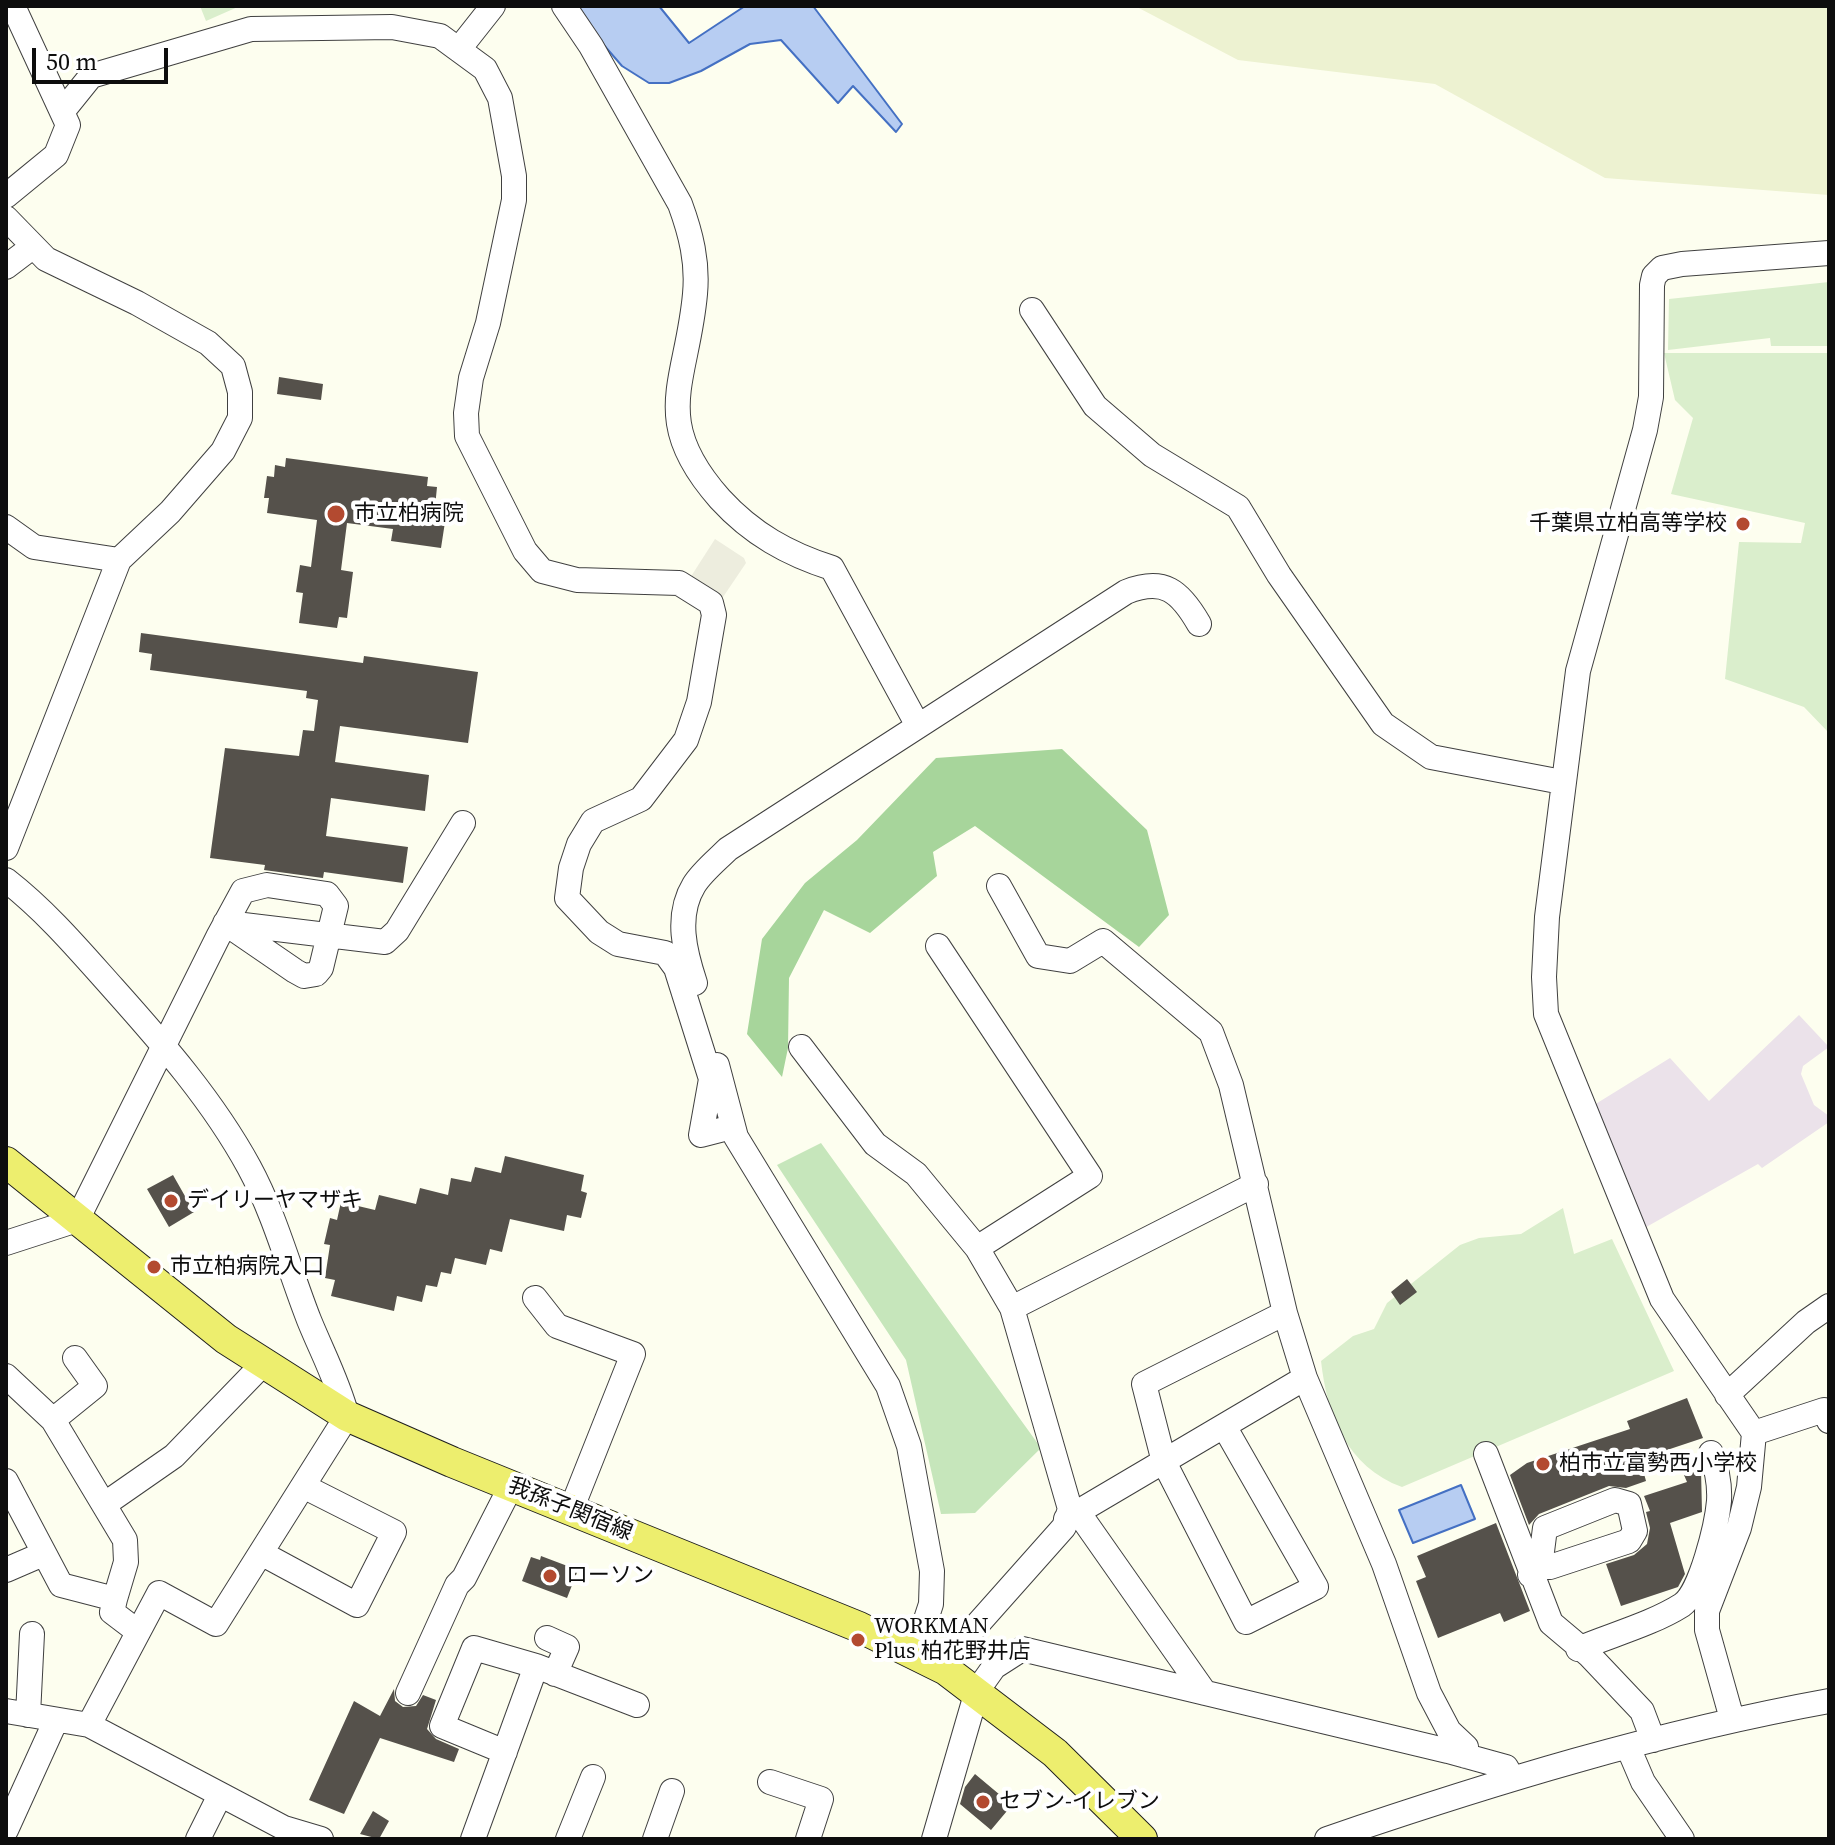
<!DOCTYPE html>
<html>
<head>
<meta charset="utf-8">
<style>
  body { margin:0 }
  #map { position:relative; width:1835px; height:1845px; overflow:hidden; background:#fdfeef; font-family:"Source Serif 4",serif }
  canvas { display:block }
  .frame { position:absolute; inset:0; border:8px solid #0d0d0d; pointer-events:none }
  .scale { position:absolute; left:32px; top:48px; width:136px; height:36px; box-sizing:border-box; border:4px solid #0d0d0d; border-top:0; padding-left:10px; font-size:24px; line-height:28px; white-space:nowrap; color:#0d0d0d; -webkit-text-stroke:6px #fff; paint-order:stroke }
</style>
</head>
<body>
<div id="map">
<canvas width="1835" height="1845"></canvas>
<div class="frame"></div>
<div class="scale">50 m</div>
</div>
<script>
const context = document.querySelector('canvas').getContext('2d');
context.lineJoin = 'round';
function fill(path, color) { context.fillStyle = color; context.fill(path, 'evenodd'); }
function stroke(path, color, width, dash) { context.strokeStyle = color; context.lineWidth = width; context.lineCap = dash ? 'butt' : 'round'; context.setLineDash(dash || []); context.stroke(path); }
function write(font, color, halo, rows, align = 'center') {
  context.font = font + ' "Source Serif 4","Noto Sans JP",serif'; context.lineWidth = 8; context.setLineDash([]); context.textBaseline = 'middle'; context.strokeStyle = halo; context.fillStyle = color; for (const [text, x, y, turn = 0] of rows) {
    context.save(); context.translate(x, y); context.rotate((+turn || 0) * Math.PI / 180); context.textAlign = isNaN(turn) ? turn : align; if (halo) context.strokeText(text, 0, 0); context.fillText(text, 0, 0); context.restore();
  }
}
fill(new Path2D(`
  M1799,1015L1829,1047L1803,1066L1801,1074L1814,1105L1829,1116V1122L1762,1168L1758,1164L1641,1230L1594,1105L1670,1058L1709,1101Z`), '#ebe2ea');
fill(new Path2D(`
  M1135,6H1829V195L1605,178L1435,84L1238,60Z`), '#edf2d1');
fill(new Path2D(`
  M821,1143L1041,1448L975,1513L941,1514L906,1360L777,1165Z`), '#c6e6bb');
fill(new Path2D(`
  M1062,749L1147,830L1169,915L1139,947L975,826L933,852L937,876L870,933L824,910L789,978L788,1048L782,1077L747,1034L762,939L805,883L857,840L936,758Z`), '#a7d59b');
fill(new Path2D(`
  M200,6H240L206,21Z
  M1829,282V346H1771L1770,338L1668,350L1669,299Z
  M1664,353H1829V733L1804,707L1725,679L1739,542L1801,543L1805,523L1671,494L1693,418L1675,400Z
  M1563,1208L1574,1254L1612,1239L1674,1371L1402,1487C1347,1467 1327,1415 1321,1361L1353,1336L1374,1329L1387,1303L1460,1245L1479,1238L1521,1234Z`), '#daeecc');
fill(new Path2D(`
  M715,539L744,558L746,563L717,606L681,592Z`), '#ededde');
const water = new Path2D(`
  M570,6H659L689,43L745,6H813L902,124L896,132L853,86L838,103L781,40L750,44L701,71L669,83H649L622,66Z
  M1461,1485L1475,1519L1413,1543L1399,1510Z`);
fill(water, '#b7cdf2');
stroke(water, '#4470c3', 2);
fill(new Path2D(`
  M279,377L323,384L321,400L277,394Z
  M286,458L428,477L427,486L437,487L435,507L447,509L441,548L391,541L393,529L347,523L341,570L353,572L347,618L339,617L337,628L299,623L303,593L296,592L300,565L311,567L317,520L267,513L269,498H264L267,476L274,477L275,465L285,467Z
  M141,633L363,663L364,656L478,672L468,743L340,726L335,762L429,775L425,811L331,798L326,836L408,847L403,883L324,872L323,878L264,870L265,865L210,858L225,748L299,756L303,730L314,731L318,700L306,698L307,691L150,670L152,654L139,652Z
  M505,1156L584,1175L581,1191L587,1193L581,1218L567,1215L564,1231L510,1219L502,1252L490,1249L486,1265L455,1258L451,1274L441,1272L437,1287L426,1285L422,1302L397,1296L394,1311L331,1296L335,1280L325,1278L330,1245L324,1244L330,1218L337,1220L341,1202L375,1210L379,1195L416,1204L420,1188L448,1195L451,1178L471,1182L475,1167L501,1173Z
  M173,1175L194,1212L169,1227L147,1189Z
  M1407,1279L1417,1292L1400,1305L1391,1292Z
  M1687,1398L1703,1438L1640,1459L1646,1481L1626,1488L1609,1486L1539,1514L1529,1525L1510,1475L1527,1463L1630,1429L1627,1421Z
  M1701,1470L1702,1512L1670,1523L1685,1574L1678,1587L1621,1606L1606,1564L1634,1555L1647,1544L1650,1528L1646,1512L1650,1511L1644,1496L1687,1482L1684,1475Z
  M1496,1523L1530,1611L1504,1622L1500,1613L1438,1638L1416,1581L1426,1577L1417,1556Z
  M541,1556L578,1570L567,1598L522,1581L531,1557L540,1560Z
  M394,1689L395,1701L403,1707L416,1706L423,1695L436,1700L427,1729L436,1739L459,1749L454,1762L380,1738L344,1814L309,1800L354,1701L380,1716Z
  M975,1774L1012,1805L991,1830L960,1804L965,1787Z
  M373,1811L389,1821L379,1839L360,1834Z`), '#55514b');
const minor = new Path2D(`
  M564,6L591,46L680,204C691,234 698,262 695,294C687,383 649,419 720,499C752,534 788,554 832,568L917,724
  M459,49L493,6
  M62,112L91,76L251,29L392,27L440,36L485,69L500,98L514,176V200L488,323L471,378L466,413L467,436L525,551L542,571L577,580L679,583L711,603L714,615L699,702L686,740L641,799L593,821L579,844L571,868L567,898L599,932L618,944L665,953L676,968L711,1079L701,1135L732,1127
  M6,196L56,155L68,125L13,6
  M6,218L46,259L137,303L208,343L233,366L240,392V418L223,451L170,512L119,560L6,848
  M6,267L31,248
  M1032,310L1095,406L1152,455L1238,507L1279,575L1383,724L1431,757L1562,782
  M6,527L34,547L119,560
  M6,880C47,912 79,950 113,988C163,1044 213,1101 249,1167C275,1215 289,1269 309,1320C322,1352 338,1382 347,1416L216,1624L159,1593L89,1725
  M999,886L1038,956L1070,961L1103,941L1211,1032L1231,1085L1285,1313L1305,1378L1384,1564L1429,1693L1449,1731L1466,1747V1756
  M227,923L385,942L397,931L463,823
  M938,946L1090,1176L977,1248L1012,1308
  M695,983C685,953 675,916 694,885C702,872 717,860 728,849L1126,592C1164,577 1180,591 1199,624
  M801,1047L875,1144L916,1174L977,1248
  M717,1065L736,1137L888,1386L909,1446L932,1571L931,1604L915,1653
  M6,1243L77,1220L218,937L243,891L267,885L327,894L336,906L321,968L316,974L304,976L295,971L225,923
  M535,1298L557,1326L633,1354L571,1510
  M6,1376L53,1420L125,1540L126,1562L115,1599
  M1727,1395L1806,1322L1829,1306
  M53,1420L95,1386L75,1358
  M1224,1426L1316,1587L1246,1622L1164,1462L1144,1384L1285,1313
  M1754,1433L1824,1410L1829,1421
  M1486,1454L1551,1623L1589,1655L1642,1711L1653,1740
  M6,1481L61,1585L115,1599L112,1612L137,1631
  M105,1504L174,1456L263,1364
  M1078,1512L1205,1693
  M1066,1519L1305,1378
  M261,1553L357,1605L394,1532L303,1486
  M6,1570L43,1554
  M1530,1575L1540,1567L1545,1528L1615,1500L1629,1504L1635,1531L1629,1541L1550,1567H1540
  M547,1638L567,1647L555,1674
  M1578,1649C1611,1635 1652,1624 1682,1605C1701,1592 1717,1524 1719,1501C1720,1484 1717,1469 1711,1453
  M936,1665L968,1635L1064,1527L1070,1509L1012,1308L1256,1184
  M408,1693L457,1585L464,1578L511,1486
  M6,1711L89,1725L284,1828L321,1839
  M28,1715L32,1634
  M1732,1719L1707,1630V1611L1739,1528L1749,1487L1754,1433L1662,1299L1546,1014L1544,977L1547,917L1578,671L1645,430L1651,397L1652,285L1654,276L1662,268L1682,264L1829,253
  M1628,1747L1643,1782L1682,1839
  M505,1752L442,1726L474,1648L536,1666L637,1705
  M770,1782L821,1799L808,1839
  M6,1830L56,1720
  M198,1839L220,1795
  M473,1839L536,1666
  M568,1839L593,1777
  M655,1839L672,1791
  M934,1839L977,1691L994,1667L1022,1649L1448,1751L1506,1767L1513,1779
  M1327,1839C1491,1783 1658,1732 1829,1701`);
const major = new Path2D(`
  M6,1162L226,1339L347,1416L452,1462L859,1627L946,1670L1055,1753L1142,1839`);
stroke(minor, '#404040', 26);
stroke(major, '#1e1e1e', 32);
stroke(minor, '#fff', 24);
stroke(major, '#edee6e', 30);
for (const [x, y, r, color] of [
  [336,514,10,"#b34a30"],
  [1743,524,8,"#b34a30"],
  [171,1201,8,"#b34a30"],
  [154,1267,8,"#b34a30"],
  [1543,1464,8,"#b34a30"],
  [550,1576,8,"#b34a30"],
  [858,1640,8,"#b34a30"],
  [983,1802,8,"#b34a30"]
]) { const dot = new Path2D(); dot.arc(x, y, r, 0, 2 * Math.PI); context.fillStyle = color; context.fill(dot); stroke(dot, '#fff', 3); }
write('22px', '#0d0d0d', '#fff', [
  ["市立柏病院",354,514],
  ["千葉県立柏高等学校",1727,524,"right"],
  ["デイリーヤマザキ",187,1201],
  ["市立柏病院入口",170,1267],
  ["柏市立富勢西小学校",1559,1464],
  ["ローソン",566,1576],
  ["WORKMAN",874,1627],
  ["Plus 柏花野井店",874,1652],
  ["セブン-イレブン",999,1802]
], 'left');
write('22px', '#0d0d0d', '#fff', [
  ["我孫子関宿線",570,1510,22]
]);
</script>
</body>
</html>
